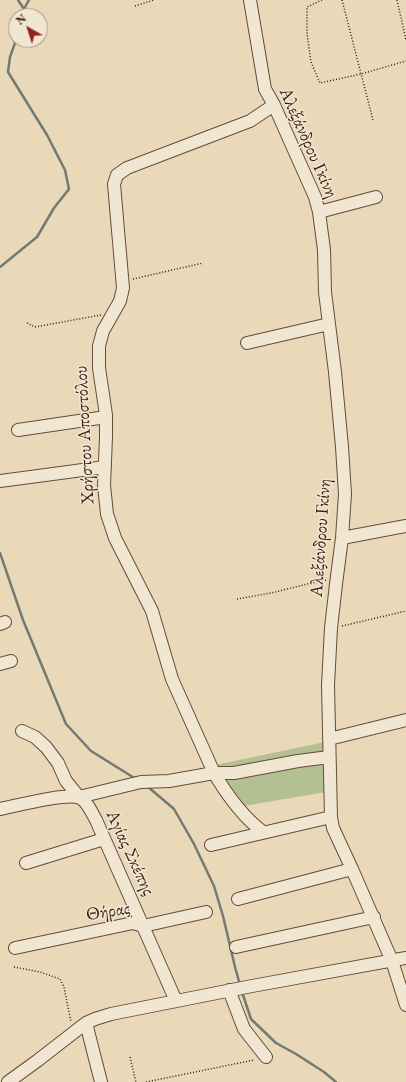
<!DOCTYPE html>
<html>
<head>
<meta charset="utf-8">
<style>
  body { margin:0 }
  #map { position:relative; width:406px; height:1082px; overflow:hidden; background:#e9d9b9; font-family:"EB Garamond",serif }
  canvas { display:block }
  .north { position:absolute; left:8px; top:8px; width:40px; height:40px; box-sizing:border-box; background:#f1e6d2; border:1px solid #a79584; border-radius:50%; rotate:321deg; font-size:11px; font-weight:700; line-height:16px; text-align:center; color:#391c0f }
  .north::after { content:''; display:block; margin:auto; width:14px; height:18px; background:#8f2418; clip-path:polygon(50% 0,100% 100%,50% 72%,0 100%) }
</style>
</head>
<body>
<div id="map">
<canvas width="406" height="1082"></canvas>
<div class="north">N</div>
</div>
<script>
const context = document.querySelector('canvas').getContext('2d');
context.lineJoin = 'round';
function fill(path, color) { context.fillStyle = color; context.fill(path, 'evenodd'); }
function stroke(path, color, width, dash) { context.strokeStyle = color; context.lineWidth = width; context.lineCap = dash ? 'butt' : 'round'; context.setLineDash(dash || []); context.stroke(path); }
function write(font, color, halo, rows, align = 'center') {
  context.font = font + ' "EB Garamond",serif'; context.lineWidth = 3; context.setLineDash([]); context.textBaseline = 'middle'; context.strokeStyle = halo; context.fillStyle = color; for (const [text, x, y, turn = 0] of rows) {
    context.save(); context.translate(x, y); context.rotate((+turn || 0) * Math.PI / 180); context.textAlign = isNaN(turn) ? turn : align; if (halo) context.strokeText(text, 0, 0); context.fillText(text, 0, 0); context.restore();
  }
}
fill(new Path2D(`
  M325,742L326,792L244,806L215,765Z`), '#b3c092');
stroke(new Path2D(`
  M18,0L24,9L26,16
  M24,9L29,0
  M0,267L37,237L54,208L69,189L65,170L47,135L8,72L10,57L16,40
  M0,553L23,620L66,724L91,751L136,779
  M147,786L174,809L194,844L214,886L223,916L235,967L240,985
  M242,992L251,1019L276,1043L296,1054L324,1072L336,1082`), '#737a74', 2.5);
const minor = new Path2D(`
  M250,0L265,89L274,105L315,197L319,212L324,250L325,292L335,372L342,447L345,494L342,538L336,584L331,628L328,685L331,817L333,828L352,869L392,961L406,1005
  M319,212L376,197
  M247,343L329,324
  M18,430L106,417
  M0,481L105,467
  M342,538L406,526
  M0,624L5,622
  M0,664L11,661
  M22,731L35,737L46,747L58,763L66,781L79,797L141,782L169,781L214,773H234L298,761L329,757
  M329,739L406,720
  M0,809C16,806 67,792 80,798C87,801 92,813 96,820L176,1001
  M263,832C243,817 227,795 214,773L172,679L152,611L115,538L107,514L104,485L106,437V415L99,368V346L103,331L120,301L123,288L114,184L117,175L127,168L250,121L274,105
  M211,845L331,817
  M26,863L104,839
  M238,899L352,869
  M236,947L374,917
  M15,948L133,923L143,926L206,912
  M229,990L244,1029L266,1057
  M86,1023L101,1082
  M8,1082L37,1061L86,1023L95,1019L111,1014L252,986L406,958`);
stroke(minor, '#654b3a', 14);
stroke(new Path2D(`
  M322,0L307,7V34L311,62L320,83L361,74L406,61
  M342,0L373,120
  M397,0L406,40
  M135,6L154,0
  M133,279L203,263
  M27,323L35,327L101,315
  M237,599L271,593L320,581L327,580
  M342,626L406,611
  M14,967L40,972L60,979L64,987L71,1022
  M130,1057L136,1082
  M146,1082L254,1060`), '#391c0f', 1.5, [1, 2]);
stroke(minor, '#f1e6d2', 12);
write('18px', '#391c0f', '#f1e6d2', [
  ["Αλεξάνδρου Γκίνη",308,143,66],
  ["Χρήστου Αποστόλου",85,435,-93],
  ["Αλεξάνδρου Γκίνη",321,538,-86],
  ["Αγίας Σκέπης",130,853,65],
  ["Θήρας",108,912,-9]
]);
</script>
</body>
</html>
